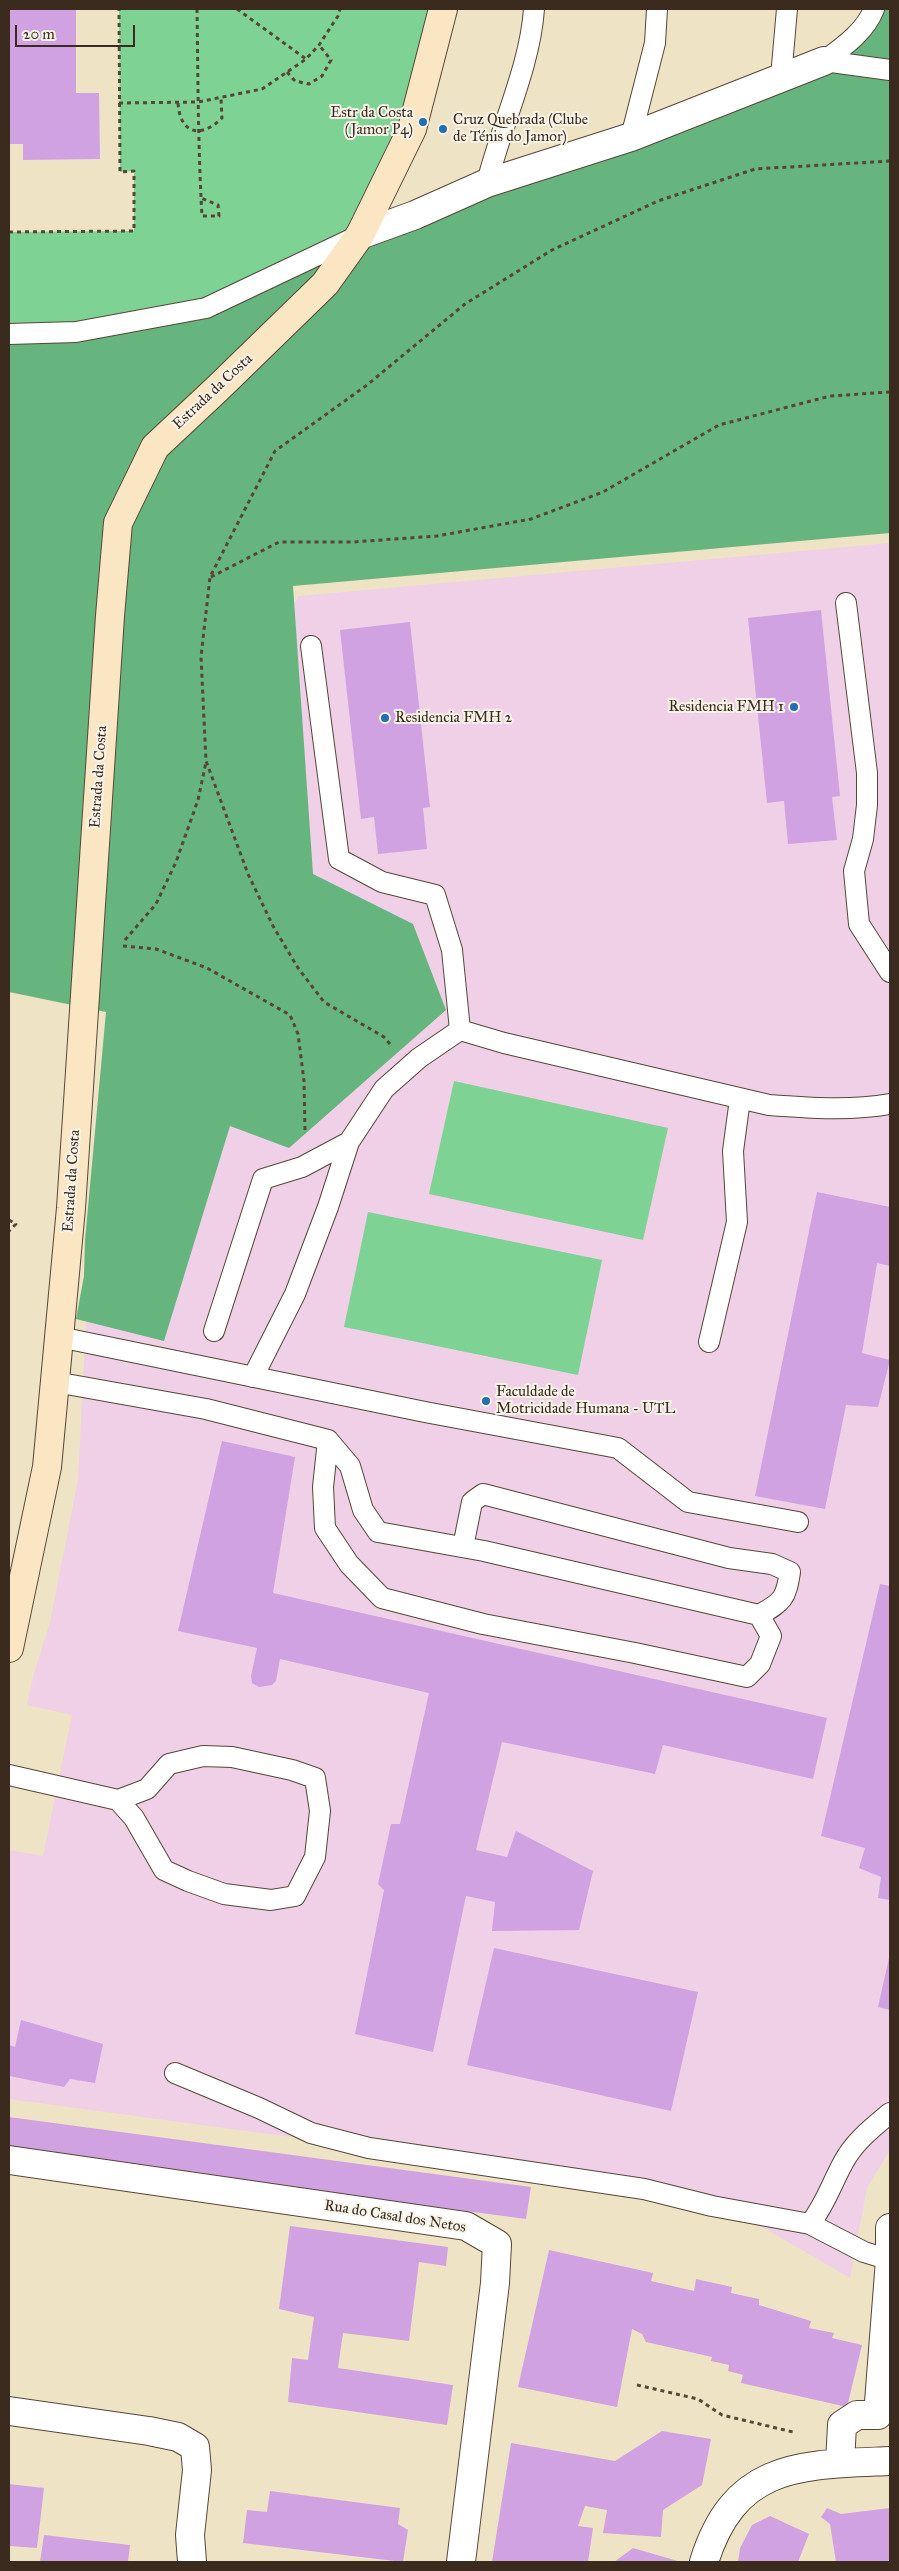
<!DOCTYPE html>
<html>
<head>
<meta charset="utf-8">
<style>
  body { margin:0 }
  #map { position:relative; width:899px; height:2571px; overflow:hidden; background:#efe3c6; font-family:"IM FELL Great Primer",serif }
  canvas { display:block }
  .frame { position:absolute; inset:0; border:10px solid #3b2a1e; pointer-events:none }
  .scale { position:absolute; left:15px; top:25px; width:120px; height:22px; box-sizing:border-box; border:2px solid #3b2a1e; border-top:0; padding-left:6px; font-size:15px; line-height:18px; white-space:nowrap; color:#3b2a1e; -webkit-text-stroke:4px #f7f3e8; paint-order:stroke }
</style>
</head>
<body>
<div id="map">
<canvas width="899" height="2571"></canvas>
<div class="frame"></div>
<div class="scale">20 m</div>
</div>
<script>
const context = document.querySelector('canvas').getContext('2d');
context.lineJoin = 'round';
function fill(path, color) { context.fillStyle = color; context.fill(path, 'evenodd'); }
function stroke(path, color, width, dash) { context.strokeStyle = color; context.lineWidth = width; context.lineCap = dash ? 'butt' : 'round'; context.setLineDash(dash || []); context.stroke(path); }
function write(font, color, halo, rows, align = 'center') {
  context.font = font + ' "IM FELL Great Primer",serif'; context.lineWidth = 4; context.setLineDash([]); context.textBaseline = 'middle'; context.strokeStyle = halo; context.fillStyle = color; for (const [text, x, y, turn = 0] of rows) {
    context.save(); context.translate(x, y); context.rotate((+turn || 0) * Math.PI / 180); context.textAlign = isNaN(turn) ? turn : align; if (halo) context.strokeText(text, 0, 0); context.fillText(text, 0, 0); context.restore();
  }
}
fill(new Path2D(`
  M890,543V2150L867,2188L850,2278L736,2212L432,2156L9,2099V1850L43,1856L72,1715L27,1705L34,1674L50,1622L78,1480L86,1321L125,878L299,596Z`), '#efd0e6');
fill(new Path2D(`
  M119,9H443L360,235L206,308L9,334V232L134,231V171L120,172Z
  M454,1081L668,1128L643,1240L429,1194Z
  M368,1212L602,1260L578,1375L344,1327Z`), '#7dd294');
fill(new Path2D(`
  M874,9H890V533L293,586L313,874L413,924L446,1010L289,1148L230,1126L164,1341L76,1319L84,1276L85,1240L106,1012L9,992V334L206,308L824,61Z`), '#66b47e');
fill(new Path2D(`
  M9,9H76V93H99L100,159L23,160V144H9Z
  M821,610L840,796L832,797L837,840L788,844L784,801L767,803L748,618Z
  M410,622L430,807L423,808L427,849L378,854L374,817L361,819L340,630Z
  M817,1192L890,1207V1266L877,1263L862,1353L890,1360L878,1407L846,1405L825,1509L755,1496Z
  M222,1441L295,1457L273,1593L827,1718L813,1779L663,1745L655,1774L502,1742L476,1850L507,1857L516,1831L593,1871L579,1930L492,1931L495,1902L466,1896L433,2052L355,2034L384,1890L378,1884L391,1824H400L429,1693L280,1659L276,1681L272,1685L259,1687L252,1683L251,1676L257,1648L178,1631Z
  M880,1584L890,1586V1900L878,1898L881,1877L859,1868L865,1848L821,1836Z
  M494,1948L698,1992L671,2111L467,2065Z
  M889,1958H890V2010L878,2007Z
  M21,2020L103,2044L95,2083L70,2079L64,2087L9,2076V2045L15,2047Z
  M9,2117L531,2187L526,2219L9,2150Z
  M290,2226L448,2247L446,2266L419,2262L409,2341L343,2333L338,2368L453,2385L447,2425L288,2402L292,2358L308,2360L314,2317L279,2309Z
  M549,2250L653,2273L651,2281L694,2291L696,2279L732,2287L731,2293L759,2299V2305L811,2321L809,2328L834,2333L832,2338L862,2345L847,2407L741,2383L743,2375L728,2371L729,2365L711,2361L712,2357L646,2342L642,2334L632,2329L617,2407L518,2387Z
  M662,2431L711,2439L702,2485L663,2510L661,2537L603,2533L607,2510L585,2506L578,2526L593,2528L588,2562H492L511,2443L615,2461Z
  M9,2484L44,2488L37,2548L9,2546Z
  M270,2491L400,2508L398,2524L408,2530L403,2562L243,2543L247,2510L267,2512Z
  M827,2508L841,2514L890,2508V2562H836L830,2524L821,2517Z
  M770,2516L809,2534L798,2562H738L740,2548L752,2525Z
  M44,2535L130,2545L128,2562H40Z
  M633,2548L681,2562H614Z`), '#d0a2e1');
const lane = new Path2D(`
  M824,61C843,47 865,32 874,9
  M824,61L890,70
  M781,77L787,9
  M631,137L655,43L657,9
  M487,183C501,126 530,67 534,9
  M9,334L76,332L206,308L360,235
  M846,603L867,773V805L863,839L854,871L859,924L890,972
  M311,646L339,859L382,882L435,895L452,950L460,1030L504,1043L769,1105C809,1108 851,1111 890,1104
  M214,1331L263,1179L302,1167L349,1142
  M59,1337L425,1412L618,1448L688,1502L798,1522
  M709,1342L737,1222L733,1151L740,1099
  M253,1377L295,1294L328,1207L349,1142L384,1089L419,1058L460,1030
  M55,1382L206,1409L328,1440L350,1466L363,1510L378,1532L484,1551L759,1615C783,1602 786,1598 790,1572L772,1564L729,1558L483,1494L472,1502L463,1547
  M328,1440L323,1487L325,1528L349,1564L382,1598L483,1624L635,1653L747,1677L760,1664L771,1636L759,1615
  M9,1775L118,1800L134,1818L164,1870L188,1881L224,1894L271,1900L295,1896L315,1857L320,1811L315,1778L292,1770L232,1757L203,1756L169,1764L147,1789L118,1800
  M175,2073L259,2108L311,2133L369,2148L644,2189L712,2206L810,2224C826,2203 831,2185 843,2163C854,2142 872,2128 890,2113
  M810,2224L864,2252L890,2260`);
const street = new Path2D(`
  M360,235L415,215L487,183L631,137L824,61
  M9,2160L466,2226L497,2244L495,2283L461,2562
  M9,2411L149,2431L178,2437L195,2447L197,2470L190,2535L192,2562
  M840,2463L842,2425L857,2415H878L890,2260V2228
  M704,2562C735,2462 801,2465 890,2461`);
const secondary = new Path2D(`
  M9,1648L47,1467L71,1208L110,616L118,523L155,447L217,389L325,284L360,235L412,129L443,9`);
stroke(lane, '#564637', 22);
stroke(street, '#564637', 30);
stroke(secondary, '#564637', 30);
stroke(new Path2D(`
  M197,9C198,78 198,147 202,216H219L218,205L201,198
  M237,9L306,59
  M287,72L295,81L309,84L322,76L331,60L319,45
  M119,103L198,102L262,89L306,59L319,45L338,16L340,9
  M178,103C180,134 201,139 222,118L221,99
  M9,232L134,231V171L120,172L119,9
  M211,577L279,542H353L437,536L531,519L603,492L719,425L830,396L890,392
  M125,940L156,904L176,862L198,800L206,762
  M123,946L156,949L207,968L290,1015L298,1034L304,1081L305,1131
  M390,1044L384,1037L324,1002L298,968L273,926L248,874L206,761L201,657L210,577L275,451L367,385L465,304L552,250L658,201L755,169L890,161
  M9,1220L16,1224L9,1231
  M637,2385L698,2399L722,2415L793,2432`), '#564637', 3, [4, 4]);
stroke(lane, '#fff', 20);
stroke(street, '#fff', 28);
stroke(secondary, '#fbe6c4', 28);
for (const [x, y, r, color] of [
  [423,122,5,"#1f6fb2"],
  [443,129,5,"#1f6fb2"],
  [794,707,5,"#1f6fb2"],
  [385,718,5,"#1f6fb2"],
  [486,1401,5,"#1f6fb2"]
]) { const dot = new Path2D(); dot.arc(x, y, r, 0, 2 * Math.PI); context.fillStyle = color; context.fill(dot); stroke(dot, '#f7f3e8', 2); }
write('15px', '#3b2a1e', '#f7f3e8', [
  ["Estr da Costa",413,113,"right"],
  ["(Jamor P4)",413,130,"right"],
  ["Cruz Quebrada (Clube",453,120],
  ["de Ténis do Jamor)",453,137],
  ["Residencia FMH 1",784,707,"right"],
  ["Residencia FMH 2",395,718],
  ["Faculdade de",496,1392],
  ["Motricidade Humana - UTL",496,1409]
], 'left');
write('15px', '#3b2a1e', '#f7f3e8', [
  ["Estrada da Costa",213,392,-43],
  ["Estrada da Costa",99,777,-86],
  ["Estrada da Costa",72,1181,-86],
  ["Rua do Casal dos Netos",395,2217,9]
]);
</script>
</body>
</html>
